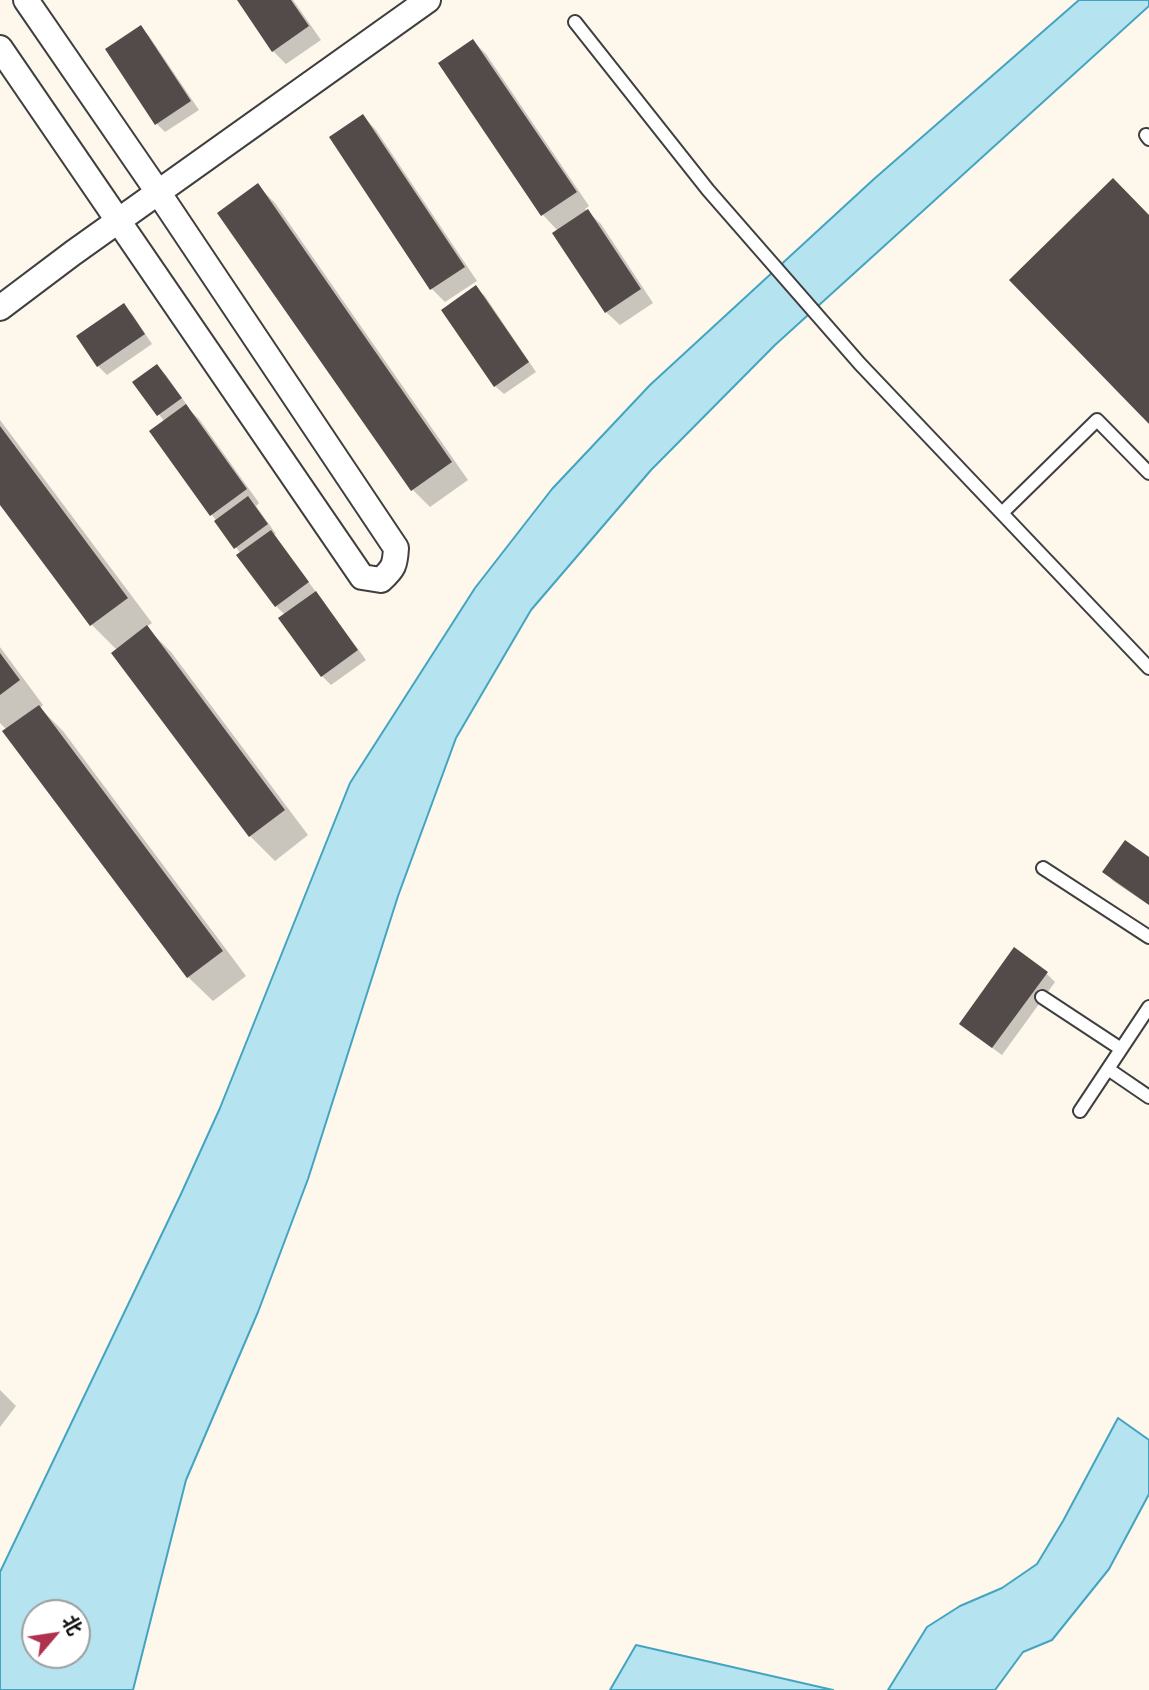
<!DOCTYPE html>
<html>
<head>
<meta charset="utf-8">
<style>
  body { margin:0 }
  #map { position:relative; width:1149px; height:1690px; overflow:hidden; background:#fdf7ec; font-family:Lora,"Noto Sans SC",serif }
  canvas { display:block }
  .north { position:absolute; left:21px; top:1599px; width:70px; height:70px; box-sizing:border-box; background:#fff; border:2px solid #9e9e9e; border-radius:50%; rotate:61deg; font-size:19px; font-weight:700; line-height:28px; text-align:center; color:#0c0c0c }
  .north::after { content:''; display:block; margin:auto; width:24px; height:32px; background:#af314d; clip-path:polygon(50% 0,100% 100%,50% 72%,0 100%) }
</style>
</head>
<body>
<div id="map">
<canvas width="1149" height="1690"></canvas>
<div class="north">北</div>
</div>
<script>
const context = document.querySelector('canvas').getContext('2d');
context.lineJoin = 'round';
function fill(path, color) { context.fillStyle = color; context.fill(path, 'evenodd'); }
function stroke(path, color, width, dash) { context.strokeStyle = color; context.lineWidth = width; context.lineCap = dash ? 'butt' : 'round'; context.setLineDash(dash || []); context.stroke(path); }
const water = new Path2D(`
  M1079,0H1149V6L775,345L651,470L531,610L456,738L398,896L308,1179L258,1312L186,1480L133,1690H0V1572L181,1194L220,1108L350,783L475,588L552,489L650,385L874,179ZM35,1613H77V1655H35Z
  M1118,1418L1149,1440V1494L1109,1569L1052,1640L1023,1652L995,1690H888L927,1627L960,1606L1002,1588L1037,1564L1063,1521Z
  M636,1645L833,1690H610Z`);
fill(water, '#b5e4f0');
stroke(water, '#43a4c1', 2);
fill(new Path2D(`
  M239,0H293L321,40L286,64L273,51Z
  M141,27L149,36L199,110L165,132L157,124Z
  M473,41L486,54L589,206L585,209L601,224L653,303L620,325L606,312L558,231L543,215L440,64Z
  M363,116L376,130L477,281L445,302L432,289L331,138Z
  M258,186L275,203L468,480L430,507L412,489Z
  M476,288L485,296L536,372L504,394L495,386Z
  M123,306L132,314L152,344L107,375L98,366Z
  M157,366L166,375L189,408L188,409L199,419L259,503L256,506L276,534L274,535L366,660L331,685L322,676L285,615L276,606L241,554L212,515L164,421L135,383Z
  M0,420L152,623L146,627L171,652L308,835L275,861L250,836L113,653L117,650L92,625L0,502Z
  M0,647L43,705L40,708L63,731L246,976L213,1001L188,977L7,730L0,723Z
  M1149,859V905L1113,881L1105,872Z
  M1046,973L1055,982L1002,1055L970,1032L962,1024Z
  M0,1390L16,1406L0,1427Z`), '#0003');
fill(new Path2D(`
  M237,0H291L309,26L272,52Z
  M141,25L191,101L155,125L105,49Z
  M473,39L577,192L541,216L438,63Z
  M363,114L465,267L430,290L329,137Z
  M1113,178L1149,215V424L1009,280Z
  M258,183L452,462L411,491L217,213Z
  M588,209L641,289L605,313L552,233Z
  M476,285L529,362L494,387L441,310Z
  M124,303L145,334L97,367L76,336Z
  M157,364L182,398L157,416L132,382Z
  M186,404L247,489L210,516L149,431Z
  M0,426L128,598L90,626L0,505Z
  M248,496L268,524L234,549L214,521Z
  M271,530L309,582L275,607L236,555Z
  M316,591L358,650L321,677L278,618Z
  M147,625L285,810L249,837L111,653Z
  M0,653L20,680L0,695Z
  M39,705L223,951L187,978L2,731Z
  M1125,840L1149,857V905L1102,872Z
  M1014,947L1048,972L992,1048L959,1024Z`), '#534b49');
const service = new Path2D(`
  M575,22L708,190L860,364L1149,668
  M1146,135L1149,139
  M1002,513L1097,420L1149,473
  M1043,868L1149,937
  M1042,997L1121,1049
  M1108,1069L1149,1097
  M1080,1111L1149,1007`);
const minor = new Path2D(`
  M0,48L362,577L381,580C394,568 395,565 396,548L158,192L26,0
  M0,308L73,253L428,0`);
stroke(service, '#3f3f3f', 16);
stroke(minor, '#3f3f3f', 28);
stroke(service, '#fff', 12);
stroke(minor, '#fff', 24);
</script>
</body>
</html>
